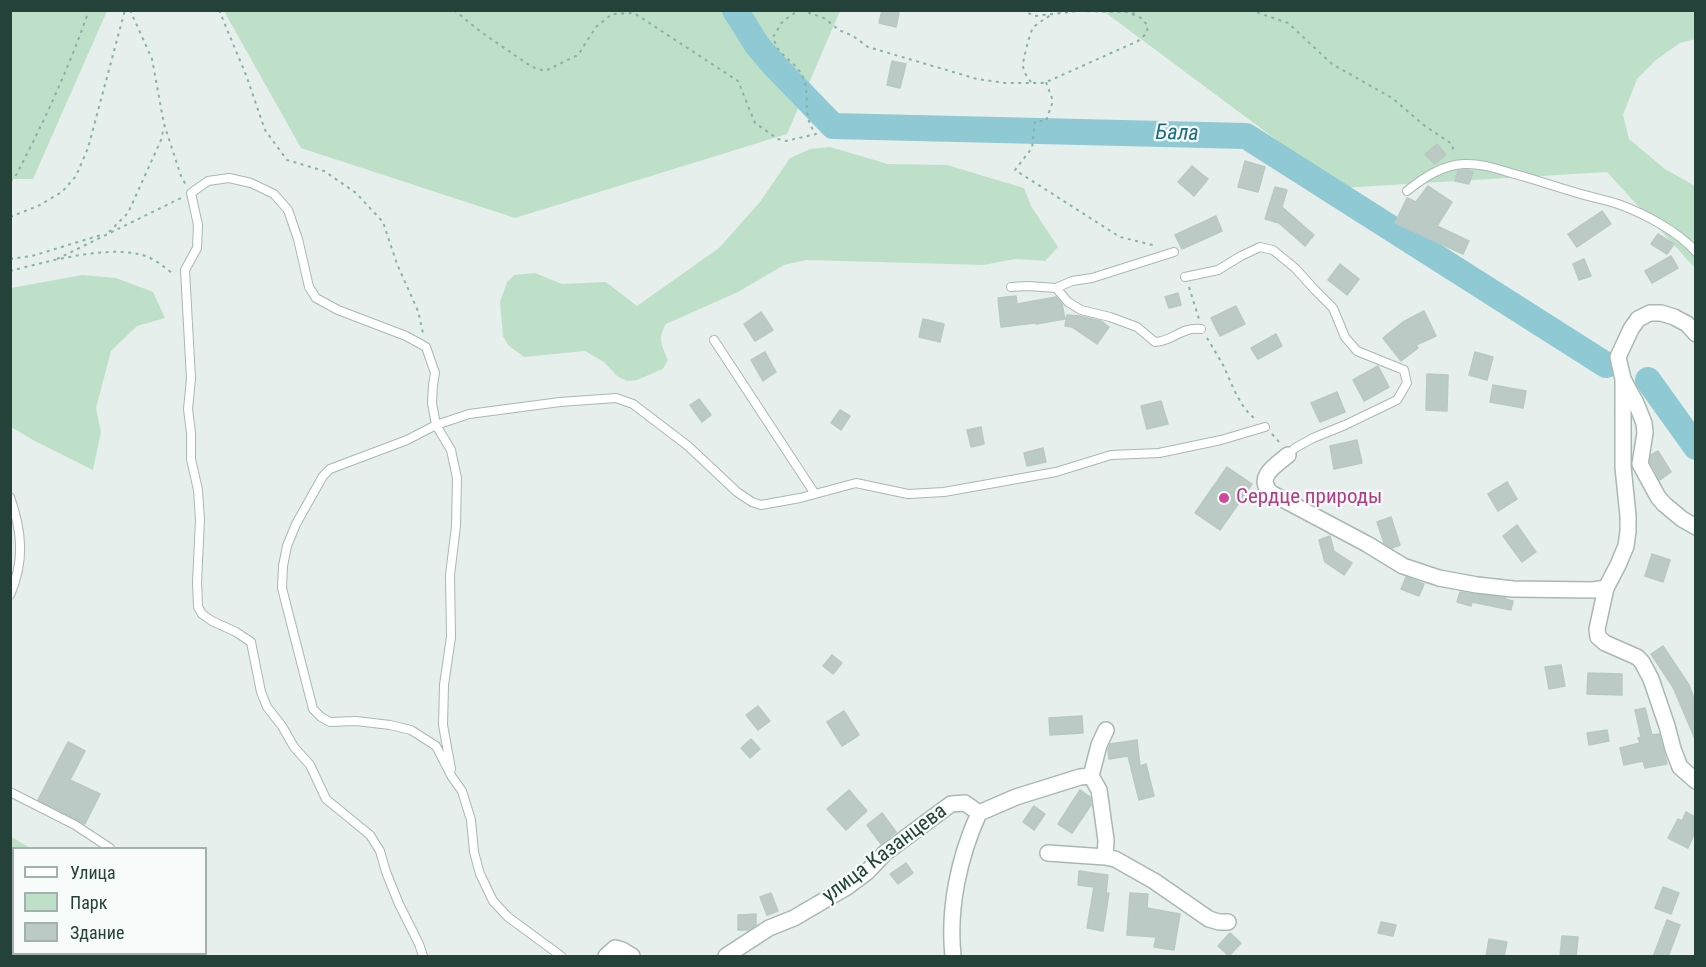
<!DOCTYPE html>
<html>
<head>
<meta charset="utf-8">
<style>
  body { margin:0 }
  #map { position:relative; width:1706px; height:967px; overflow:hidden; background:#e6efeb; font-family:"Roboto Condensed",sans-serif }
  canvas { display:block }
  .frame { position:absolute; inset:0; border:12px solid #24423a; pointer-events:none }
  .legend { position:absolute; left:12px; top:847px; width:195px; height:108px; box-sizing:border-box; background:#f7fbf9; border:2px solid #a3b1ad; margin:0; padding:8px 10px; list-style:none; font-size:18px; color:#24423a }
  .legend li { display:flex; align-items:center; gap:12px; height:30px }
  .legend b { width:30px; border:2px solid #a3b1ad }
</style>
</head>
<body>
<div id="map">
<canvas width="1706" height="967"></canvas>
<div class="frame"></div>
<ul class="legend">
<li><b style="height:8px;background:#fff"></b>Улица</li>
<li><b style="height:16px;background:#bfe0c8"></b>Парк</li>
<li><b style="height:16px;background:#bbcac4"></b>Здание</li>
</ul>
</div>
<script>
const context = document.querySelector('canvas').getContext('2d');
context.lineJoin = 'round';
function fill(path, color) { context.fillStyle = color; context.fill(path, 'evenodd'); }
function stroke(path, color, width, dash) { context.strokeStyle = color; context.lineWidth = width; context.lineCap = dash ? 'butt' : 'round'; context.setLineDash(dash || []); context.stroke(path); }
function write(font, color, halo, rows, align = 'center') {
  context.font = font + ' "Roboto Condensed",sans-serif'; context.lineWidth = 4.5; context.setLineDash([]); context.textBaseline = 'middle'; context.strokeStyle = halo; context.fillStyle = color; for (const [text, x, y, turn = 0] of rows) {
    context.save(); context.translate(x, y); context.rotate((+turn || 0) * Math.PI / 180); context.textAlign = isNaN(turn) ? turn : align; if (halo) context.strokeText(text, 0, 0); context.fillText(text, 0, 0); context.restore();
  }
}
fill(new Path2D(`
  M10,11H107L33,179H11Z
  M224,11H840L787,134L515,218L301,148Z
  M1096,11H1695V39L1680,43L1656,60L1637,79L1623,115L1629,139L1665,169L1695,186V268L1607,172L1341,188L1106,13Z
  M830,147L888,164L947,165L1024,188L1031,206L1058,247L1045,261L1015,259L984,265L806,260L784,265L738,292L666,324C657,339 662,345 668,360L663,369L637,380L627,381L617,376L604,362L585,351L524,357L508,345L503,336L500,302L507,282L514,275L535,273L562,284L606,282L637,306L719,248L760,202L790,158L810,149Z
  M82,275L116,278L153,292L165,318L137,326L111,351L96,408L101,432L93,470L33,440L11,427V288Z
  M10,836L30,848H14V954H34L32,956H11Z`), '#bfe0c8');
stroke(new Path2D(`
  M735,10L757,45L775,66L833,126L1246,136L1606,365
  M1648,380L1696,447`), '#8ec9d4', 26);
const building = new Path2D(`
  M882,10L899,13L896,27L879,23Z
  M892,61L906,64L900,88L887,85Z
  M1437,144L1446,155L1434,164L1425,154Z
  M1245,161L1265,167L1258,192L1238,187Z
  M1192,166L1208,179L1194,196L1178,182Z
  M1466,170L1473,172L1469,184L1455,181L1458,171Z
  M1428,186L1452,202L1437,226L1469,241L1463,254L1395,223L1407,198L1416,202Z
  M1275,187L1287,190L1282,207L1314,235L1305,246L1279,223L1265,219Z
  M1602,211L1611,224L1577,247L1568,234Z
  M1216,216L1222,231L1182,249L1175,235Z
  M1658,234L1674,244L1667,254L1651,244Z
  M1671,256L1678,268L1652,283L1645,271Z
  M1584,259L1591,276L1579,280L1573,264Z
  M1340,264L1359,279L1347,295L1328,280Z
  M1178,293L1181,305L1169,308L1165,297Z
  M1016,296L1017,304L1056,297L1062,304L1065,319L1036,324L1035,323L1001,327L998,298Z
  M1236,306L1245,324L1220,336L1211,318Z
  M1424,311L1436,336L1416,345L1418,348L1401,361L1383,338L1403,322Z
  M761,312L773,330L755,341L744,324Z
  M1067,315L1080,316L1101,321L1109,327L1097,344L1072,327L1065,326Z
  M923,319L944,324L940,342L919,337Z
  M1276,334L1282,346L1258,359L1251,348Z
  M765,352L776,372L763,381L751,360Z
  M1475,352L1493,357L1487,380L1469,375Z
  M1378,366L1389,387L1364,401L1353,380Z
  M1427,374L1448,375L1447,411L1426,410Z
  M1493,385L1526,391L1523,408L1490,402Z
  M1337,392L1345,412L1320,422L1311,403Z
  M699,399L711,415L702,422L690,405Z
  M1161,401L1168,424L1147,429L1141,406Z
  M840,410L850,416L841,430L831,423Z
  M981,427L984,444L971,447L967,430Z
  M1357,440L1362,463L1334,469L1330,446Z
  M1043,448L1046,462L1027,466L1024,453Z
  M1658,451L1671,472L1660,480L1650,462L1651,455Z
  M1227,467L1252,484L1220,530L1195,513Z
  M1507,482L1517,499L1498,511L1488,494Z
  M1391,517L1400,545L1392,548L1384,543L1377,522Z
  M1517,525L1536,552L1522,562L1503,536Z
  M1330,536L1334,551L1352,563L1344,575L1325,562L1319,540Z
  M1652,554L1670,560L1663,582L1645,576Z
  M1406,577L1424,584L1419,596L1401,589Z
  M1460,592L1506,598V599L1513,601L1511,610L1472,602L1471,606L1457,602Z
  M1663,646L1689,685L1695,701V739L1673,687L1651,654Z
  M832,655L842,663L833,674L823,666Z
  M1561,665L1565,686L1549,689L1545,667Z
  M1588,673L1622,674V695L1587,694Z
  M758,706L770,721L758,730L746,715Z
  M1645,708L1652,735L1659,734L1667,764L1645,768L1643,761L1624,765L1620,748L1640,743L1638,738L1641,737L1635,710Z
  M844,711L859,735L842,746L827,722Z
  M1082,716L1083,733L1050,735L1049,718Z
  M1607,730L1609,741L1589,745L1587,733Z
  M751,739L760,749L750,758L741,748Z
  M1137,740L1140,766L1146,764L1154,796L1139,800L1128,756L1109,759L1108,750L1110,744Z
  M68,742L85,751L70,780L100,794L85,824L38,800Z
  M849,790L867,811L846,830L827,809Z
  M1080,790L1090,797L1091,805L1072,833L1058,824Z
  M1034,806L1045,814L1034,830L1023,822Z
  M1686,812L1695,817V832L1688,848L1668,838L1678,819L1682,821Z
  M882,813L896,832L881,844L867,825Z
  M906,863L913,873L898,884L890,874Z
  M1079,871L1108,875L1106,893H1109L1103,931L1087,928L1094,887L1078,885Z
  M1663,887L1679,893L1671,914L1655,908Z
  M771,893L778,911L767,915L760,897Z
  M1130,893L1148,894L1147,908L1180,914L1174,950L1154,947L1156,937L1127,935Z
  M756,914V925L748,930H738V915Z
  M1667,920L1680,925L1668,957H1653Z
  M1381,922L1396,925L1393,936L1378,933Z
  M1230,933L1241,943L1229,956L1218,946Z
  M1562,936L1578,937L1576,957H1560Z
  M1489,939L1507,942L1504,957H1486Z`);
fill(building, '#bbcac4');
stroke(building, '#b8c9c2', 1.5);
const service = new Path2D(`
  M1407,191C1423,178 1442,165 1464,164C1484,163 1502,171 1522,176C1539,181 1557,187 1574,192C1589,197 1604,199 1618,204C1643,213 1678,231 1696,252
  M1185,277L1218,270L1241,256L1260,247L1273,250L1295,268L1315,290L1333,308L1345,337L1357,351L1404,370L1407,383L1397,400L1345,425L1313,438L1295,448L1288,455
  M1011,287L1028,286L1056,288L1068,302L1081,310L1110,317L1137,327L1155,342C1174,341 1180,327 1201,329
  M1056,288L1072,281L1092,278L1174,252
  M714,340L815,494
  M10,497C22,531 25,561 10,595
  M10,792L75,825L110,848
  M177,956L178,954
  M423,956L419,944L399,904L386,872L380,851L370,835L326,799L310,765L294,747L282,726L267,707L261,692L251,642L236,632L212,621L202,614L198,607L197,582L200,520L198,490L191,459V433L188,409L191,379L185,270L197,248L198,225L191,193L208,181L229,178L251,183L274,194L288,210L298,239L309,287L316,298L338,310L406,336L426,347L435,373L433,385L432,403L436,425L451,450L457,478L456,526L450,575L451,637L444,685L443,725L451,769
  M561,956L508,917L493,901L480,874L474,852L471,820L462,791L452,777L436,746L411,730L390,725L356,721L330,722L321,717L313,709L282,588L283,566L287,546L296,524L323,476L330,469L407,440L436,425L469,414L560,402L616,398L633,404L688,446L737,492L752,502L761,505L800,498L856,483L908,494L944,492L1056,472L1111,455L1159,453L1221,440L1265,427`);
const minor = new Path2D(`
  M1696,334L1687,324L1674,317L1661,313H1650L1638,319L1631,329L1618,357L1623,379V467L1628,516V531L1626,546L1618,565L1606,588L1597,629L1598,637L1605,643L1637,657L1642,662L1651,679L1667,726L1673,749L1680,767L1696,781
  M1623,379L1636,403L1644,423L1645,433L1640,464L1658,497L1664,504L1682,519L1696,527
  M1288,455C1276,465 1255,477 1271,493L1367,544L1403,566L1439,578L1477,585L1513,589L1593,590L1606,588
  M979,813L1016,797L1080,777L1091,776
  M1048,853L1105,857L1115,859L1154,881L1209,919L1219,922H1228
  M1105,857L1106,840L1099,790L1091,776L1099,745L1106,730
  M606,956L615,948L622,950L632,956
  M726,956L769,928L794,918L847,887L867,872L885,853L951,804L965,803L979,813
  M953,956C948,908 959,857 979,813`);
stroke(service, '#a8b8b2', 10);
stroke(minor, '#a8b8b2', 18);
stroke(new Path2D(`
  M130,10L152,59L164,124L181,176L186,185
  M219,10L246,75L265,130L287,160L324,171L356,193L383,222L397,264L418,311L423,333
  M454,10L481,32L532,67L545,71L578,55L596,27L612,14L634,13L738,81L755,123L778,139L786,141L816,134C800,114 812,95 802,75C797,65 786,59 779,50C776,47 775,42 773,37L783,21L799,10
  M801,10L824,18L839,30L853,36L868,47L977,79L1005,83H1042L1051,80L1138,41L1146,34L1148,26L1141,18L1127,12L1078,11L1035,16L1021,10
  M1250,10L1288,23L1332,64L1392,98L1425,126L1452,144L1454,154
  M1132,14L1140,10
  M1031,82C1027,77 1023,71 1023,65C1023,60 1030,32 1033,28C1038,22 1046,19 1052,14
  M1046,82L1053,101L1046,121H1035L1032,148L1015,170L1120,237L1157,246
  M10,181L15,177C43,124 69,68 89,10
  M10,217L38,206L62,192L76,176L88,148L125,10
  M109,232L128,213L161,140L164,127
  M10,259L32,256L101,235
  M57,259L181,198
  M10,271C45,262 103,246 138,254C151,256 164,266 174,275
  M1189,287L1199,319
  M1207,338C1212,346 1217,355 1222,363C1231,381 1238,405 1254,418
  M1272,434L1280,443`), '#86b3a5', 2, [3, 4.5]);
stroke(service, '#fff', 8);
stroke(minor, '#fff', 15);
for (const [x, y, r, color] of [
  [1224,498,6,"#d1479c"]
]) { const dot = new Path2D(); dot.arc(x, y, r, 0, 2 * Math.PI); context.fillStyle = color; context.fill(dot); stroke(dot, '#f7fbf9', 2); }
write('21px', '#b23c85', '#f7fbf9', [
  ["Сердце природы",1236,498]
], 'left');
write('21px', '#24423a', '#f7fbf9', [
  ["улица Казанцева",885,854,-37]
]);
write('italic 22px', '#1c6f80', '#f7fbf9', [
  ["Бала",1177,134,1]
]);
</script>
</body>
</html>
